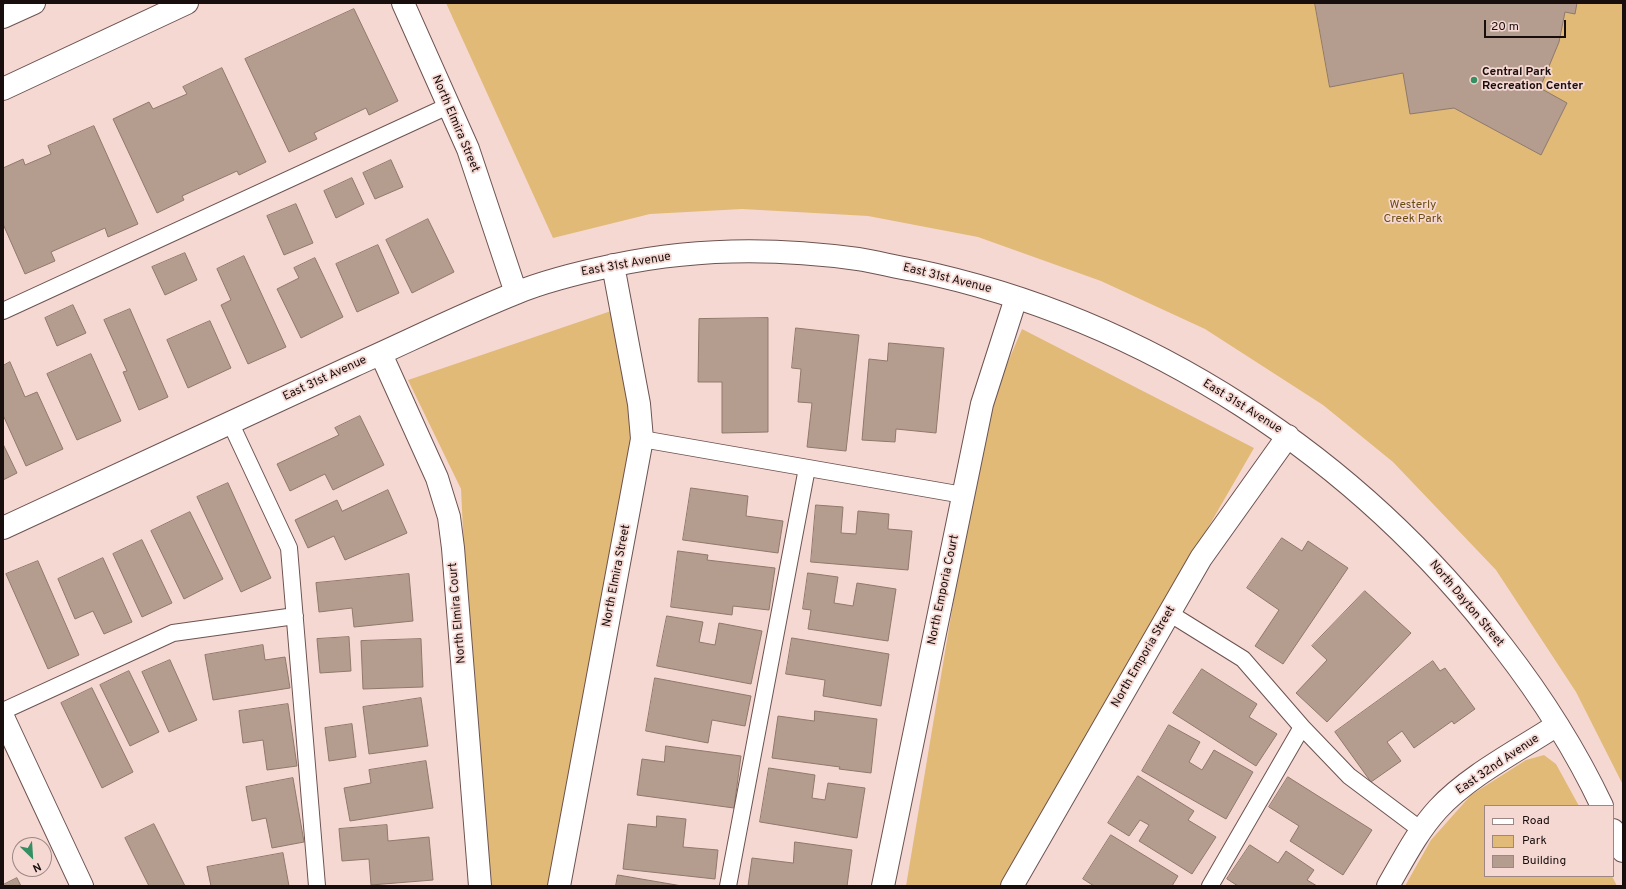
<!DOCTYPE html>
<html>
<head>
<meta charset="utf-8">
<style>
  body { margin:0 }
  #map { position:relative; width:1626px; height:889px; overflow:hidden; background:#f6d8d3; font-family:Overpass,sans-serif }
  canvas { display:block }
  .frame { position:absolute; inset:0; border:4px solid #180e0d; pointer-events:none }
  .legend { position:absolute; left:1484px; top:805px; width:130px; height:72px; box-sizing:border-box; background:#f6d8d3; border:1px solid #9d8784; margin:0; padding:5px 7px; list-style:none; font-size:12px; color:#180e0d }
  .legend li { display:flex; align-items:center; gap:8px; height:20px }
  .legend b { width:20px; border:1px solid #9d8784 }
  .north { position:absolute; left:12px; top:837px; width:40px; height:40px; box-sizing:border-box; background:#f6d8d3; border:1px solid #9d8784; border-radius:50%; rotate:155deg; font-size:11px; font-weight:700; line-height:16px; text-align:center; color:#180e0d }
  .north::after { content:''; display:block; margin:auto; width:14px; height:18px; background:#368e63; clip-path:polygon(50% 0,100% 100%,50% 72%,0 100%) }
  .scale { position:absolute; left:1484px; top:20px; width:82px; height:18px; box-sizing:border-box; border:2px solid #180e0d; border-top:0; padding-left:5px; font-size:12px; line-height:14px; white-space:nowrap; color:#180e0d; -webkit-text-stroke:3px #f6d8d3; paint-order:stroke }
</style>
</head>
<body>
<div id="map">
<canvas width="1626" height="889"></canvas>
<div class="frame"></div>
<ul class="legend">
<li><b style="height:5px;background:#fff"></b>Road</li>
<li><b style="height:11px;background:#e1ba77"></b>Park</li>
<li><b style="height:11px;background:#b49d8f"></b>Building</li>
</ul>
<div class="north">N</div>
<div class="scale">20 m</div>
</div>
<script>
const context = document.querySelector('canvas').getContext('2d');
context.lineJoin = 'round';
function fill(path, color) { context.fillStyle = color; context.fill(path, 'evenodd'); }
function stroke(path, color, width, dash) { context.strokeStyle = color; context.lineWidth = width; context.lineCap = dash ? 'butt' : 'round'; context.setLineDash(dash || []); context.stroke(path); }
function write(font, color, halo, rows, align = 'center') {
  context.font = font + ' Overpass,sans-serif'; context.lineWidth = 3.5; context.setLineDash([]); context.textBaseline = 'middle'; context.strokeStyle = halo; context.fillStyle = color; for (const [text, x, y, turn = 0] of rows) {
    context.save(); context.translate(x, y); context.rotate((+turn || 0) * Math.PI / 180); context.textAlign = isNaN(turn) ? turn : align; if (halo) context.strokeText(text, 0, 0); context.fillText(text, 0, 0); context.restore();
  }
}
fill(new Path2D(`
  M446,3H1623V785L1576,692L1496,570L1393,462L1323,405L1205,329L1101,281L978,237L868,216L742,209L650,214L553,238Z
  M614,310L642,439L558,886H480L461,489L408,380Z
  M1022,329L1254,448L1001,886H906L984,418Z
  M1544,755L1556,764L1579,806H1485V876H1612L1617,886H1405L1431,840L1471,795L1526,760Z`), '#e1ba77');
const building = new Path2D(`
  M1315,3H1577L1575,14L1565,12L1559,42L1540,88L1567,103L1541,155L1454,108L1410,114L1403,73L1330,87Z
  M354,9L398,101L369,115L366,108L314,133L317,139L289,152L245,59Z
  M222,68L266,162L239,175L237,171L182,196L184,200L157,213L113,119L149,102L153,109L187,94L183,87Z
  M94,126L138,224L108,237L105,228L51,252L55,261L25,274L3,224V168L23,159L25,165L51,154L48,146Z
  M391,160L403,187L375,199L363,173Z
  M352,178L364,204L336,218L324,191Z
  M296,204L313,243L284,255L267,216Z
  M428,219L454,272L412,293L386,240Z
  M378,245L399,293L357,312L336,264Z
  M185,253L197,280L165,295L152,267Z
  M244,256L286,347L248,364L221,305L231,300L217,269Z
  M315,258L343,317L301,338L277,289L299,278L294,268Z
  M73,305L86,333L57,346L45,318Z
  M130,309L168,397L139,410L123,372L127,371L104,320Z
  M768,318V432L722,433V382H698L699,319Z
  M210,321L231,368L188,388L167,340Z
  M796,328L859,335L846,451L807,447L812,403L798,402L801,369L792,368Z
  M889,343L944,348L936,433L896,429L895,442L862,440L869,359L887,361Z
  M91,354L121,421L77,440L47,374Z
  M10,362L25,397L37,392L63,449L26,466L3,415V366Z
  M360,416L384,465L333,490L325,474L290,491L277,464L339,435L335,428Z
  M3,444L17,473L3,480Z
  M228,483L271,578L241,592L197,497Z
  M691,488L748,496L746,516L783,521L778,553L683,540Z
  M388,490L407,533L345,560L334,536L308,548L295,520L337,500L342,511Z
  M816,505L843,507L841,533L856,534L858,511L889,514L888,529L912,531L908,570L811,562Z
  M190,512L223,579L184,599L151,531Z
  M1282,538L1302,551L1308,541L1348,568L1283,664L1255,646L1279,610L1247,588Z
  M142,540L172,603L142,617L113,554Z
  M678,551L708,555L707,560L775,568L769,610L733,606L732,615L671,607Z
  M103,558L132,622L104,634L93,611L75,619L58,579Z
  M38,561L79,655L48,669L6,574Z
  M808,573L838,577L834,603L853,606L857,583L896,589L888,641L808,629L811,610L803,609Z
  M409,574L413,621L354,627L352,608L319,612L316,583Z
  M1365,591L1411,633L1327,722L1296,693L1327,660L1312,646Z
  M667,616L703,622L699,642L715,645L719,623L762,631L751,684L657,666Z
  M349,637L351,671L320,673L317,639Z
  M792,638L889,654L881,706L823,696L825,680L786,674Z
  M421,639L423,687L363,689L361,641Z
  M263,645L265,660L285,657L290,688L213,700L205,655Z
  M170,660L197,720L169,732L142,672Z
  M1433,661L1440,671L1445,668L1475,709L1454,724L1452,721L1414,748L1402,731L1387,742L1401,761L1371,782L1335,732Z
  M1202,669L1257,704L1249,717L1277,734L1256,766L1173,713Z
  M129,671L159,732L130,746L100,685Z
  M655,678L751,696L745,726L712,720L708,743L646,731Z
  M92,688L133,772L102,788L61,703Z
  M421,698L428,746L369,754L363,707Z
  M288,704L297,766L267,770L263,740L243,743L239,711Z
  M815,711L877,719L871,773L839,769L840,767L772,758L778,716L814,721Z
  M352,724L356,757L329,761L325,728Z
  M1169,725L1200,742L1189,762L1202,770L1214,750L1253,772L1226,819L1142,771Z
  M666,746L741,756L734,808L637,795L642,759L664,762Z
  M426,761L433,808L350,821L344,788L371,783L369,770Z
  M769,768L815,775L812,798L825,800L828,783L865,788L857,838L760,822Z
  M1138,776L1194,811L1188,820L1216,837L1192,874L1139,841L1149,825L1140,820L1129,836L1108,823Z
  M1288,777L1372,830L1343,875L1290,841L1299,826L1269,807Z
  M293,778L304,842L272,848L266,818L252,821L246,787Z
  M657,816L686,819L683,847L718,850L715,879L623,869L628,824L656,827Z
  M154,824L185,886H149L125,838Z
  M387,825L388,841L429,837L433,880L371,885L369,859L342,861L339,829Z
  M1111,835L1178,876L1172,886H1094L1083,879Z
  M795,842L852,850L847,886H748L752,858L793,863Z
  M1250,845L1278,863L1286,851L1314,870L1307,880L1317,886H1238L1227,879Z
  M283,853L289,886H211L207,867Z
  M618,875L682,886H616Z
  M17,878L21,886H3V885Z`);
fill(building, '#b49d8f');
stroke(building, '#8f796b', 1);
const lane = new Path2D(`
  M3,311L448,106
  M230,422L289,548L317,886
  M642,439L963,495
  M1169,613L1243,659L1302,727L1349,776L1421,830
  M3,711L173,633L295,616
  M728,886L807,468
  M1210,886L1302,727`);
const street = new Path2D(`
  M403,3L468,149L516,293
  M381,354L437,478L449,517L453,548L480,886
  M3,528C120,474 236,420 353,366C407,342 461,315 516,293C547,280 582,272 615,265C694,248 779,248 858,259C877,262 895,267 914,270C1148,319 1358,457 1503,647C1541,696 1575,749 1602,806
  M1613,830L1623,851
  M559,886L642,439L639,404L613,265
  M883,886L982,404L1016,298
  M1012,886L1201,558L1288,436
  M1388,886C1403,860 1417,832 1438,809C1468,776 1519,750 1557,725`);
const secondary = new Path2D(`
  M3,17L34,3
  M3,89L187,3
  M3,717L82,886`);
stroke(lane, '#6d5350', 18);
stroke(street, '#6d5350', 24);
stroke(secondary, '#6d5350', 24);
stroke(lane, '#fff', 16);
stroke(street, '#fff', 22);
stroke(secondary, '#fff', 22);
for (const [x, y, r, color] of [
  [1474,80,4,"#368e63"]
]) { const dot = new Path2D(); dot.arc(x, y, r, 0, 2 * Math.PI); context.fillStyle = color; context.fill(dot); stroke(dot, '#f6d8d3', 1.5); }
write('bold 12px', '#180e0d', '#f6d8d3', [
  ["Central Park",1482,73],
  ["Recreation Center",1482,87]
], 'left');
write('12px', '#180e0d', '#f6d8d3', [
  ["North Elmira Street",455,124,67],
  ["East 31st Avenue",626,265,-10],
  ["East 31st Avenue",947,279,14],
  ["East 31st Avenue",325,379,-25],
  ["East 31st Avenue",1242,407,32],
  ["North Elmira Street",617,576,-79],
  ["North Emporia Court",944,590,-78],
  ["North Dayton Street",1466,604,50],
  ["North Elmira Court",458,613,-95],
  ["North Emporia Street",1144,657,-60],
  ["East 32nd Avenue",1498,765,-34]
]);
write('12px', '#6b4d11', '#f6d8d3', [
  ["Westerly",1413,206],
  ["Creek Park",1413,220]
]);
</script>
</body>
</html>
